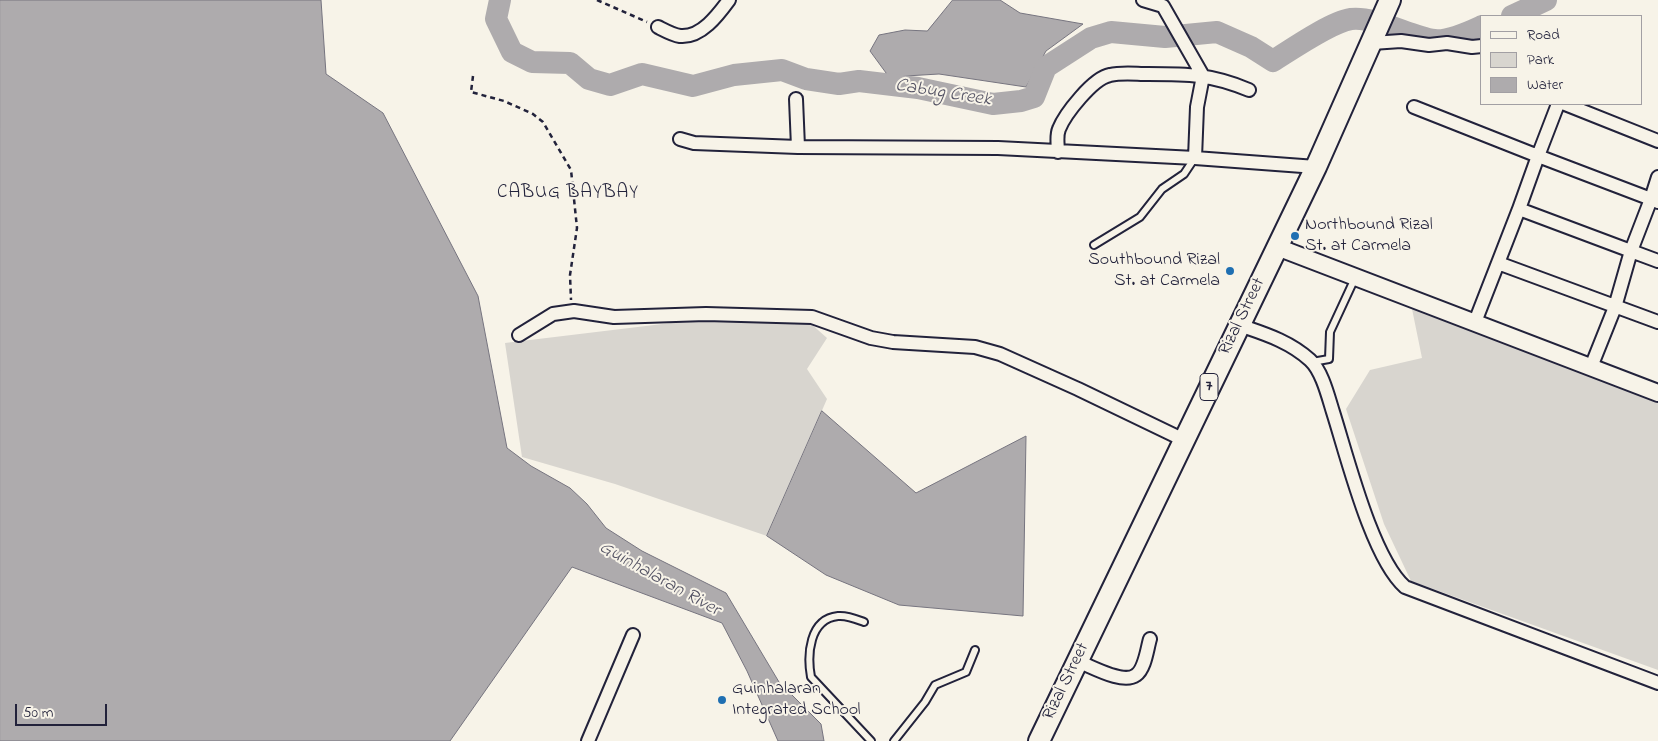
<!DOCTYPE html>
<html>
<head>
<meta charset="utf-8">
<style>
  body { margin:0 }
  #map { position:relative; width:1658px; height:741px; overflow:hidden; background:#f7f3e8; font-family:"Indie Flower",sans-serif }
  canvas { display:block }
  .legend { position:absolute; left:1480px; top:15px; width:162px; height:90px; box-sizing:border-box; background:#f7f3e8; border:1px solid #a29fa3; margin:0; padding:6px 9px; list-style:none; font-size:15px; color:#22223b }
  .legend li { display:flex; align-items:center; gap:10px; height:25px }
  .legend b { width:25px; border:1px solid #a29fa3 }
  .scale { position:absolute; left:15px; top:704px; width:92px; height:22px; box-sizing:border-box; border:2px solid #22223b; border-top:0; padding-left:6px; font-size:15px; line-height:18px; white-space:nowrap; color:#22223b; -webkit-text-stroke:4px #f7f3e8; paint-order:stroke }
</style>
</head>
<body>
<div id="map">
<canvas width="1658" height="741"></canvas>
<ul class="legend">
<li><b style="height:6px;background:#f7f3e8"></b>Road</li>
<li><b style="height:14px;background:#d8d5cf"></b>Park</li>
<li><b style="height:14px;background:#aeabad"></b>Water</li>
</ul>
<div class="scale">50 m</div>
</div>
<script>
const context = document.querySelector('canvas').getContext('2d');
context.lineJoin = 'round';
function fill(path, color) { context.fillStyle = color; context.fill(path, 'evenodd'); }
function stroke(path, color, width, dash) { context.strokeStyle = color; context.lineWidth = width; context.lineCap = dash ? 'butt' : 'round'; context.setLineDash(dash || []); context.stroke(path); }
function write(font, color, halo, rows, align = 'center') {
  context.font = font + ' "Indie Flower",sans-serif'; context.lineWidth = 4; context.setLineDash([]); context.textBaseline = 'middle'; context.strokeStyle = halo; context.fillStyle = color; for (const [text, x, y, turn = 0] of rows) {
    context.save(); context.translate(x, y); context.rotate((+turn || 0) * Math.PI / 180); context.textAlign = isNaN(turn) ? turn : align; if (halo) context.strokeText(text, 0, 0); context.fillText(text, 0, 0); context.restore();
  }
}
fill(new Path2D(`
  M1411,304L1658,399V670L1411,581L1384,524L1346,409L1370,370L1422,358Z
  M679,322H809L827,338L807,369L827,399L767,536L615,484L522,457L505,343Z`), '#d8d5cf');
const water = new Path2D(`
  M0,0H321L326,74L383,113L478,296L507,448L531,466L570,488L587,504L606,528L642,551L726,593L779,682L821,724L824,741H778L747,671L722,623L572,567L450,741H0Z
  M953,0H1000L1020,13L1083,24L1046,51L1026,87L939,74L889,77L870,51L879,35L905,30L927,31Z
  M822,411L916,493L1026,436L1023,616L899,605L826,575L767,536Z`);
fill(water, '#aeabad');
stroke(water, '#76747f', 1);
stroke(new Path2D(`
  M500,0L496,19L512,52L532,62L570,63L589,79L610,85L642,74L693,86L734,75L782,70L806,79L839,84L859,81L918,88L993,104L1021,101L1034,97L1046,67L1091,38L1111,32L1165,37L1217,32L1251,47L1273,61C1292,49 1331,22 1351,19C1375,16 1411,37 1434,40C1448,42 1469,32 1482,26
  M1512,16L1546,0`), '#aeabad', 22);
const service = new Path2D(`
  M1094,245L1140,217L1162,189L1184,174L1194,159
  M1312,362L1329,359L1330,332L1355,278
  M864,622C856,619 847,615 838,616C809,619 807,655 811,677L871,741
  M894,741L925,702L935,685L966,672L975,650`);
const minor = new Path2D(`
  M1143,0L1163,6L1203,76L1197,107L1195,158
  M658,27C664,30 673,35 680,36C701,38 718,15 729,0
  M1372,43L1401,41L1429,45L1447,43L1472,47L1482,46
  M796,99L798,147L998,148L1195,158L1316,167
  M1565,104L1658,141
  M1414,107L1538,156L1558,104
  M680,139L694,143L798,147
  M1058,152C1058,145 1056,136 1059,129C1065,114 1093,78 1110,75C1122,72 1136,74 1148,74C1188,74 1211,74 1249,90
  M1519,209L1538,156L1651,199L1658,177
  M1498,263L1519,209L1631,251L1651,199L1658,202
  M1475,322L1498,263L1658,322
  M1239,325C1265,334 1289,341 1310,360C1322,371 1328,396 1333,412C1347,456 1372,558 1405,587L1658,683
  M519,335L553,314L574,311L614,317L706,314L812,317L871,338L893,342L975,347L1000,354L1078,389L1184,440
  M1591,367L1615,307L1631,251L1658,261
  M1077,661C1091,666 1123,685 1136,675C1145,669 1147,649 1150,639
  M588,741L633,635`);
const tertiary = new Path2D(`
  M1277,247L1658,393`);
const primary = new Path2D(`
  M1039,741L1316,167L1390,0`);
stroke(service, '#22223b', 10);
stroke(minor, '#22223b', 16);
stroke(tertiary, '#22223b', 20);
stroke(primary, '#22223b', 24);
stroke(new Path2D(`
  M597,0L647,22
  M473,76L471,92L504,101L533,114L543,122L571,170L577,228L570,275L571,300`), '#22223b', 2.5, [5, 4]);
stroke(service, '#f7f3e8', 6);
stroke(minor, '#f7f3e8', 12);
stroke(tertiary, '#f7f3e8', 16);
stroke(primary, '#f7f3e8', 20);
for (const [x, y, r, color] of [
  [1295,236,5,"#1f6fb2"],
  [1230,271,5,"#1f6fb2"],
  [722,700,5,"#1f6fb2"]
]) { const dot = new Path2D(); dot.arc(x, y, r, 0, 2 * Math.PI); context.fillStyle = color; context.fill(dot); stroke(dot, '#f7f3e8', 2); }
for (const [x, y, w] of [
  [1209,387,18]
]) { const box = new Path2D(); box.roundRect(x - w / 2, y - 13.5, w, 27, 4); context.fillStyle = '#f7f3e8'; context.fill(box); stroke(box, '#22223b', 1); }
write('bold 16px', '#22223b', null, [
  ["7",1209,387]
]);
write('18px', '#22223b', '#f7f3e8', [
  ["Northbound Rizal",1305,226],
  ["St. at Carmela",1305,247],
  ["Southbound Rizal",1220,261,"right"],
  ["St. at Carmela",1220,282,"right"],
  ["Guinhalaran",732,690],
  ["Integrated School",732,711]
], 'left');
write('18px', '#22223b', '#f7f3e8', [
  ["Rizal Street",1243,317,-64],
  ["Rizal Street",1067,682,-64]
]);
write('italic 19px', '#535263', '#f7f3e8', [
  ["Cabug Creek",943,94,9],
  ["Guinhalaran River",659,580,29]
]);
context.letterSpacing = '1px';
write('19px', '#22223b', '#f7f3e8', [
  ["CABUG BAYBAY",568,194]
]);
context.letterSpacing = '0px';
</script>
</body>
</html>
